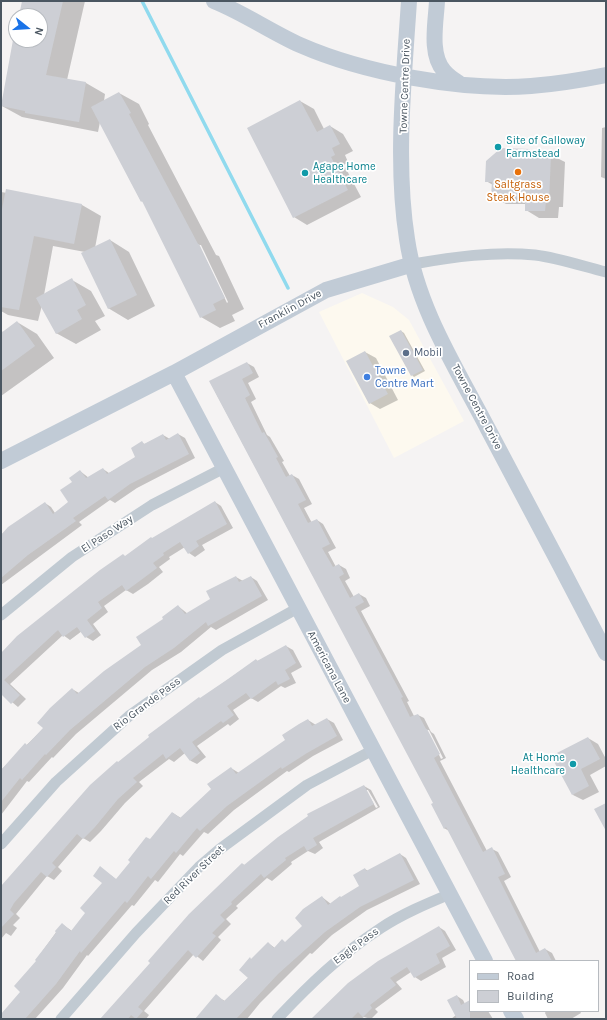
<!DOCTYPE html>
<html>
<head>
<meta charset="utf-8">
<style>
  body { margin:0 }
  #map { position:relative; width:607px; height:1020px; overflow:hidden; background:#f5f3f3; font-family:Karla,sans-serif }
  canvas { display:block }
  .frame { position:absolute; inset:0; border:2px solid #4a5661; pointer-events:none }
  .legend { position:absolute; left:469px; top:960px; width:130px; height:52px; box-sizing:border-box; background:#fff; border:1px solid #b7bbc0; margin:0; padding:5px 7px; list-style:none; font-size:12px; color:#4a5661 }
  .legend li { display:flex; align-items:center; gap:8px; height:20px }
  .legend b { width:20px; border:1px solid #b7bbc0 }
  .north { position:absolute; left:8px; top:8px; width:40px; height:40px; box-sizing:border-box; background:#fff; border:1px solid #b7bbc0; border-radius:50%; rotate:107deg; font-size:11px; font-weight:700; line-height:16px; text-align:center; color:#4a5661 }
  .north::after { content:''; display:block; margin:auto; width:14px; height:18px; background:#1a73e8; clip-path:polygon(50% 0,100% 100%,50% 72%,0 100%) }
</style>
</head>
<body>
<div id="map">
<canvas width="607" height="1020"></canvas>
<div class="frame"></div>
<ul class="legend">
<li><b style="height:5px;background:#c1cbd6"></b>Road</li>
<li><b style="height:11px;background:#cdcfd5"></b>Building</li>
</ul>
<div class="north">N</div>
</div>
<script>
const context = document.querySelector('canvas').getContext('2d');
context.lineJoin = 'round';
function fill(path, color) { context.fillStyle = color; context.fill(path, 'evenodd'); }
function stroke(path, color, width, dash) { context.strokeStyle = color; context.lineWidth = width; context.lineCap = dash ? 'butt' : 'round'; context.setLineDash(dash || []); context.stroke(path); }
function write(font, color, halo, rows, align = 'center') {
  context.font = font + ' Karla,sans-serif'; context.lineWidth = 3.5; context.setLineDash([]); context.textBaseline = 'middle'; context.strokeStyle = halo; context.fillStyle = color; for (const [text, x, y, turn = 0] of rows) {
    context.save(); context.translate(x, y); context.rotate((+turn || 0) * Math.PI / 180); context.textAlign = isNaN(turn) ? turn : align; if (halo) context.strokeText(text, 0, 0); context.fillText(text, 0, 0); context.restore();
  }
}
fill(new Path2D(`
  M362,293L393,307L409,320L464,421L394,458L319,312Z`), '#fdf9ef');
fill(new Path2D(`
  M23,1H85L67,80L86,83L105,94L104,101L119,93L139,104L149,124L148,125L216,255L219,256L244,309L232,315L235,321L220,328L201,317L144,202L141,201L100,122L98,132L22,117L2,106L16,32V40H40V16H20ZM199,245H201L228,302L227,303Z
  M300,101L314,109L324,129L330,126L343,134L353,151L345,155L348,162L344,165L361,197L307,225L294,217Z
  M606,127V179L601,177L602,128Z
  M529,150L535,154L551,155L565,162L563,207H559L558,218H539L526,210V204H506L492,196L493,185L486,181Z
  M1,192L82,205L101,216L95,248L110,240L129,252L155,306L128,320L108,308L85,252L53,246L44,295L72,280L91,291L105,316L95,321L101,330L76,344L56,333L42,305L38,321L8,315L1,311Z
  M17,322L37,334L54,358L1,396V329L3,333Z
  M401,331L404,333L425,371L414,377L412,375Z
  M365,352L376,358L398,400L380,409L370,403Z
  M247,363L254,367L259,377L248,383L256,399L251,402L267,435L270,437L284,461L282,462L290,476L292,475L299,479L312,504L304,508L312,523L317,520L323,524L336,548L328,552L336,567L339,565L346,569L350,578L345,581L354,597L359,594L366,598L370,606L361,611L409,701L407,702L414,716L418,715L424,718L431,732L434,734L446,758L440,761L487,851L492,849L498,852L511,877L504,881L540,952L545,949L552,953L556,961H517L449,831L444,828L434,803L210,382ZM427,730H429L443,758L441,759Z
  M178,434L185,438L195,458L137,488L115,503L110,500L79,522L82,525L1,585V535L9,528L45,503L51,507L55,513L70,502L74,482L80,471L89,478L103,469L109,473L137,458L142,443L145,444L163,435L170,439Z
  M215,502L221,506L233,528L202,545L205,550L195,557L189,553L185,547L169,557L170,559L159,567L163,572L148,584L133,594L126,590L104,606L108,612L93,624L101,635L93,641L86,637L82,631L70,640L63,635L10,684L26,699L18,707L1,693V655L126,557Z
  M236,577L243,581L251,577L257,581L268,600L216,630L211,627L181,652L152,670L76,734L53,758L52,757L29,782L27,781L1,815V770L44,728L72,689L79,693L143,645L164,619L178,606L188,614L212,599Z
  M286,646L293,650L302,667L291,673L296,683L285,688L281,686L258,702L251,698L233,710L239,719L230,726L228,724L197,746L206,757L197,764L191,761L185,753L174,762L169,759L139,782L143,786L125,803L101,831L90,842L83,838L58,867L62,871L54,880L47,876L16,914L20,918L13,925L17,928L11,936L6,933L1,939V888L119,763L200,699L256,660L258,661Z
  M327,719L334,723L343,740L313,756L289,772L287,771L234,810L208,834L204,832L183,856L180,854L158,882L155,880L134,906L132,905L88,956L87,955L63,988L35,1019H1V1015L22,992L38,960H36L62,924L72,931L87,913L103,883L100,867L117,880L173,813L181,818L213,789L231,768L239,773L287,740L308,720L316,725Z
  M588,738L598,744L606,759V766L590,775L599,792L583,800L573,795Z
  M364,786L371,790L380,807L319,842L323,848L315,854L308,851L291,862L292,864L272,881L267,878L236,906L238,908L226,919L231,924L218,937L221,940L203,961L194,954L144,1011L149,1015L146,1019H101L242,864L245,865ZM366,790H368L378,807L376,808Z
  M400,854L406,858L420,884L367,910L332,935L312,954L310,953L260,1003L247,1019H196L216,996L225,1001L249,977L250,959L252,960L268,943L275,948L286,943L304,926L322,897L331,904L361,886L365,869L368,871Z
  M439,927L445,931L456,950L442,958L446,967L421,981L415,977L411,972L396,982L402,989L375,1009L378,1012L371,1019L364,1017L361,1019H313Z
  M457,996L463,1000L465,1004L470,1001V1011H488L493,1019H451L456,1015Z
  M546,1011H580L581,1013L571,1019H548L545,1013Z`), '#0003');
stroke(new Path2D(`
  M142,1L288,288`), '#90daee', 3.5);
fill(new Path2D(`
  M22,1H63L46,75L86,82L79,122L25,113V111L1,106L13,40H40V16H19Z
  M119,92L131,113L129,114L198,244H199L225,298L213,304L216,310L200,318L142,201L141,202L91,107Z
  M300,100L317,132L330,125L340,144L332,148L335,155L331,157L348,190L293,218L247,128Z
  M501,148L530,149L529,153L551,154L549,200H546L545,211H525V198L491,196L492,182H485L486,161Z
  M6,189L82,204L74,244L34,236L19,310L1,307V214Z
  M110,239L137,295L108,309L81,253Z
  M72,278L86,305L77,310L82,319L56,334L36,298Z
  M17,321L35,346L1,371V333Z
  M401,330L423,370L411,376L389,336Z
  M365,351L388,394L369,404L346,361Z
  M247,362L253,373L242,379L250,395L245,398L262,433L264,432L278,457L276,458L286,477L292,474L306,500L298,504L308,523L317,519L330,544L322,548L333,567L339,564L344,574L339,577L350,598L359,593L364,602L355,607L403,697L401,698L410,717L418,714L426,729H427L440,754L434,758L483,852L492,847L505,874L498,877L536,953L545,948L552,961H516L446,827L444,829L431,804L433,803L209,381Z
  M178,433L189,454L130,484L108,500L105,496L73,518L76,521L28,555L1,578V535L8,527L45,502L53,514L68,502L60,490L72,482L69,478L80,470L86,478L103,468L107,474L135,457L131,448L142,441L144,444L163,434L166,440Z
  M215,501L227,524L196,541L199,546L188,554L180,542L163,553L164,555L153,563L157,568L141,580L126,591L122,585L98,602L102,608L87,620L95,631L85,638L77,627L63,637L58,630L4,680L20,695L11,704L1,694V653L17,636L100,570L123,554L125,556L151,537L152,538Z
  M236,576L239,582L251,576L262,596L208,626L206,622L174,648L145,667L70,730L46,755L45,754L22,780L20,778L1,802V770L25,743L27,745L43,728L37,723L50,708L72,688L77,694L104,671L141,645L136,637L163,619L162,617L178,605L185,614L210,599L206,591Z
  M286,645L296,663L285,670L290,679L278,685L276,681L251,699L246,693L227,706L234,715L223,723L221,721L192,742L200,753L190,761L180,748L166,759L163,754L133,778L137,782L118,799L95,827L83,839L77,834L52,863L56,867L47,877L41,872L14,903L10,910L14,914L1,928V886L90,785L117,761L118,762L149,737L148,735L199,697L200,698L228,679L256,659L257,661Z
  M327,718L337,736L307,753L282,769L281,767L227,806L200,831L197,828L176,853L174,851L151,879L148,876L127,903L125,901L81,953L80,951L56,984L25,1019H1V1014L20,992L14,986L36,961L35,960L56,933L55,931L62,923L71,931L85,913L80,908L102,883L93,876L100,866L116,879L130,862L128,860L146,837L150,839L172,812L180,818L211,789L207,784L231,767L236,774L285,740L282,735L299,724L308,719L312,726Z
  M588,737L600,759L581,769L589,786L572,795L551,756Z
  M364,785L374,804L313,838L317,845L307,851L304,846L285,858L286,860L264,878L261,874L231,902L232,904L220,915L225,920L212,933L216,936L196,958L188,950L138,1007L143,1011L136,1019L131,1015L128,1019H100L150,963L148,961L189,914L242,863L244,865L278,837L308,816L307,814Z
  M606,803V831L594,809Z
  M400,853L414,880L360,907L325,932L278,974L236,1019H195L216,994L224,1001L248,978L239,970L250,957L251,959L268,942L274,948L282,939L285,942L302,926L295,918L303,909L322,896L328,905L340,896L341,897L359,886L353,875L365,868L366,871Z
  M439,926L450,946L436,954L440,963L414,978L407,967L390,978L396,985L370,1005L372,1008L363,1017L358,1012L351,1019H311L348,983L378,961Z
  M457,995L461,1005L470,1000V1019H457L447,1000Z`), '#cdcfd5');
stroke(new Path2D(`
  M413,264C453,257 494,251 535,255C559,258 582,266 606,272
  M1,615L72,557L152,505L224,468
  M1,844L56,782L129,716L222,650L298,608
  M61,1019L136,933L199,867L220,849L307,785L373,750
  M277,1019C309,985 341,954 381,928C402,914 426,904 450,894`), '#c1cad2', 11);
stroke(new Path2D(`
  M214,1C244,13 271,32 300,45C364,73 461,91 531,86C556,84 581,80 606,75
  M409,1C404,78 395,163 407,239C417,308 457,369 488,429C528,504 567,578 606,653
  M437,1C436,22 429,54 444,71C448,76 454,80 459,83
  M174,373L485,961
  M1,461L174,373L326,290L413,264
  M511,1011L516,1019`), '#c1cbd6', 16);
for (const [x, y, r, color] of [
  [498,147,4,"#0f9aa8"],
  [518,172,4,"#e8710a"],
  [305,173,4,"#0f9aa8"],
  [406,353,4,"#5c6f8a"],
  [367,377,4,"#3f7fe0"],
  [573,764,4,"#0f9aa8"]
]) { const dot = new Path2D(); dot.arc(x, y, r, 0, 2 * Math.PI); context.fillStyle = color; context.fill(dot); stroke(dot, '#fff', 1.5); }
write('11px', '#4a5661', '#fff', [
  ["Towne Centre Drive",405,86,-88],
  ["Franklin Drive",290,309,-28],
  ["Towne Centre Drive",477,407,62],
  ["El Paso Way",107,534,-33],
  ["Americana Lane",329,667,62],
  ["Rio Grande Pass",147,704,-37],
  ["Red River Street",194,875,-44],
  ["Eagle Pass",356,946,-37]
]);
write('11px', '#0d838f', '#fff', [
  ["Site of Galloway",506,141],
  ["Farmstead",506,154],
  ["Agape Home",313,167],
  ["Healthcare",313,180],
  ["At Home",565,758,"right"],
  ["Healthcare",565,771,"right"]
], 'left');
write('11px', '#c56008', '#fff', [
  ["Saltgrass",518,185],
  ["Steak House",518,198]
]);
write('11px', '#4e5e75', '#fff', [
  ["Mobil",414,353]
], 'left');
write('11px', '#366cbe', '#fff', [
  ["Towne",375,371],
  ["Centre Mart",375,384]
], 'left');
</script>
</body>
</html>
